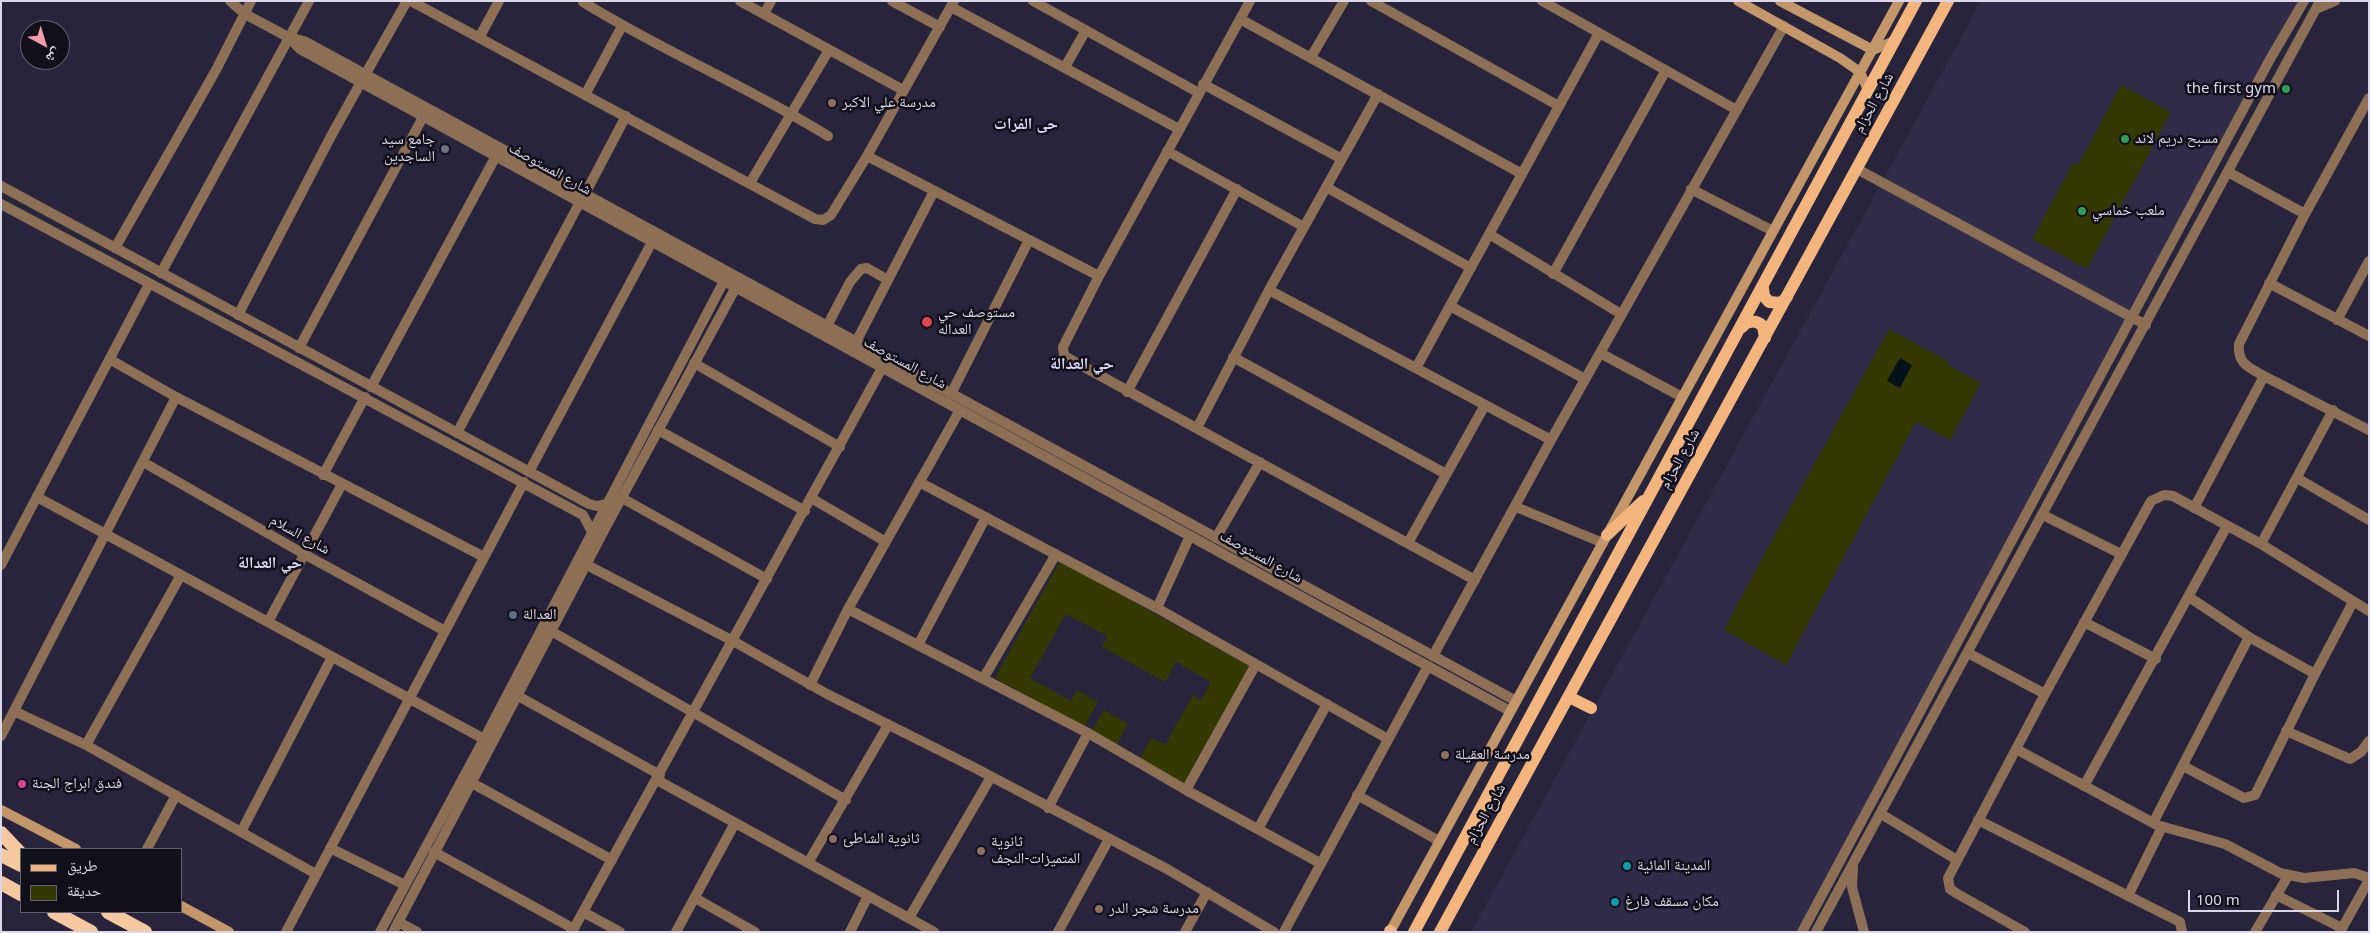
<!DOCTYPE html>
<html>
<head>
<meta charset="utf-8">
<style>
  body { margin:0 }
  #map { position:relative; width:2370px; height:933px; overflow:hidden; background:#28243c; font-family:"Noto Sans","Noto Naskh Arabic",sans-serif }
  canvas { display:block }
  .frame { position:absolute; inset:0; border:2px solid #dbd9e9; pointer-events:none }
  .legend { position:absolute; left:20px; top:848px; width:162px; height:65px; box-sizing:border-box; background:#110f1a; border:1px solid #62606d; margin:0; padding:6px 9px; list-style:none; font-size:15px; color:#dbd9e9 }
  .legend li { display:flex; align-items:center; gap:10px; height:25px }
  .legend b { width:25px; border:1px solid #62606d }
  .north { position:absolute; left:20px; top:20px; width:50px; height:50px; box-sizing:border-box; background:#110f1a; border:1px solid #62606d; border-radius:50%; rotate:141deg; font-size:14px; font-weight:700; line-height:20px; text-align:center; color:#dbd9e9 }
  .north::after { content:''; display:block; margin:auto; width:18px; height:22px; background:#f39aab; clip-path:polygon(50% 0,100% 100%,50% 72%,0 100%) }
  .scale { position:absolute; left:2188px; top:890px; width:151px; height:22px; box-sizing:border-box; border:2px solid #dbd9e9; border-top:0; padding-left:6px; font-size:15px; line-height:18px; white-space:nowrap; color:#dbd9e9; -webkit-text-stroke:4px #110f1a; paint-order:stroke }
</style>
</head>
<body>
<div id="map">
<canvas width="2370" height="933"></canvas>
<div class="frame"></div>
<ul class="legend">
<li><b style="height:6px;background:#f1b57d"></b>طريق</li>
<li><b style="height:14px;background:#343803"></b>حديقة</li>
</ul>
<div class="north">ش</div>
<div class="scale">100 m</div>
</div>
<script>
const context = document.querySelector('canvas').getContext('2d');
context.lineJoin = 'round';
function fill(path, color) { context.fillStyle = color; context.fill(path, 'evenodd'); }
function stroke(path, color, width, dash) { context.strokeStyle = color; context.lineWidth = width; context.lineCap = dash ? 'butt' : 'round'; context.setLineDash(dash || []); context.stroke(path); }
function write(font, color, halo, rows, align = 'center') {
  context.font = font + ' "Noto Sans","Noto Naskh Arabic",sans-serif'; context.lineWidth = 5; context.setLineDash([]); context.textBaseline = 'middle'; context.strokeStyle = halo; context.fillStyle = color; for (const [text, x, y, turn = 0] of rows) {
    context.save(); context.translate(x, y); context.rotate((+turn || 0) * Math.PI / 180); context.textAlign = isNaN(turn) ? turn : align; if (halo) context.strokeText(text, 0, 0); context.fillText(text, 0, 0); context.restore();
  }
}
fill(new Path2D(`
  M1981,1H2302L1799,932H1471Z`), '#2f2b49');
fill(new Path2D(`
  M2121,85L2171,112L2087,269L2032,239L2073,163L2078,165Z
  M1889,329L1948,361L1947,364L1981,383L1950,440L1916,422L1786,665L1724,630L1767,549Z
  M1060,561L1249,666L1184,783L1140,759L1151,738L1165,745L1193,695L1201,700L1211,682L1176,662L1165,682L1102,647L1107,636L1066,614L1030,678L1071,701L1077,690L1098,702L1084,727L995,678Z
  M1104,710L1128,724L1116,746L1091,732Z`), '#343803');
fill(new Path2D(`
  M1900,358L1912,365L1900,388L1887,381Z`), '#051118');
stroke(new Path2D(`
  M230,1L245,14
  M411,1L815,219L823,220L831,215L867,156L954,1
  M740,1L903,90
  M892,1L940,27
  M1033,1L1199,93
  M1250,1L1099,276L1063,347L1064,356L1475,580
  M1371,1L1559,106
  M1542,1L1735,109
  M583,2C662,51 749,87 828,136
  M951,7L1179,129
  M764,14L771,1
  M1240,19L1522,174
  M479,38L499,1
  M1311,57L1344,1
  M1065,67L1086,30
  M365,75L407,1
  M1203,84L1342,159
  M585,95L622,26
  M1167,151L1304,227
  M867,156L1099,276
  M2228,172L2305,214
  M750,183L829,50
  M1326,187L1471,268
  M1691,189L1773,231
  M585,194L626,116
  M1489,234L1621,314
  M115,248L216,70L251,1
  M161,273L309,1
  M1553,274L1666,70
  M2269,283L2369,336
  M1269,290L1551,440
  M1450,306L1585,379
  M238,315L330,138L361,82
  M2337,320L2369,261
  M827,326L850,282L861,269L867,268L888,280
  M856,342L934,191
  M299,348L423,117
  M1600,353L1682,397
  M1233,357L1446,474
  M111,360L176,397L484,557
  M694,363L840,447
  M1416,368L1599,33
  M2264,376L2369,430
  M371,387L496,156
  M1127,392L1237,189
  M951,394L1029,240
  M1197,428L1269,290L1378,94
  M658,430L805,511
  M457,433L580,202
  M143,462L304,554L445,631
  M529,472L652,242
  M323,475L365,397
  M2297,478L2369,520
  M919,482L1157,608L1388,739
  M37,497L484,739
  M622,498L767,579
  M811,498L886,542
  M1516,507L1603,543
  M2194,508L2264,376C2250,368 2237,364 2239,344L2305,214L2369,98
  M2043,515L2121,554
  M1216,538L1260,462
  M1408,543L1485,405
  M2261,544L2333,410
  M587,565L733,641L827,694L975,768L1167,869L1274,932
  M2189,597L2249,637L2315,674
  M1157,608L1190,536
  M848,609L1088,733L1186,790L1320,863
  M268,622L342,484
  M2084,622L2156,659
  M551,631L846,800
  M918,645L986,517
  M1968,653L2045,694
  M1433,656L1551,440L1784,26
  M983,679L1056,554
  M810,685L848,609L960,410
  M518,696L660,775
  M14,711L86,745L316,874
  M2286,731L2350,759L2361,752L2369,741
  M1,736L176,397
  M86,745L181,575
  M2016,749L2157,825L2225,844L2280,873L2304,878L2354,873L2369,878
  M2183,766L2244,798L2255,795L2315,674L2353,602
  M657,780L934,932
  M472,783L612,860
  M2084,786L2227,526
  M1186,790L1256,664
  M1357,795L1439,841
  M1048,808L1088,733
  M1881,814L1957,860
  M1978,820L2180,922L2182,932
  M2153,823L2249,637
  M1258,829L1327,704
  M241,832L332,657
  M330,848L405,885
  M147,849L176,795
  M434,852L574,929
  M808,863L888,725
  M2276,895L2342,928
  M2128,896L2162,827
  M695,898L755,932
  M583,912L620,932
  M909,918L991,777
  M398,922L417,932
  M286,932L524,482
  M572,932L882,368
  M676,932L735,823
  M850,932L868,896
  M1058,932L1109,839
  M1185,932L1207,892
  M1284,932L1428,666
  M2025,932L1956,893L1950,889L1948,878L2045,694L2151,501L2164,495L2173,496L2261,544L2369,611
  M2255,932L2288,876
  M2340,932L2369,880`), '#8c6f54', 10);
stroke(new Path2D(`
  M2316,9L2335,1
  M245,14L288,37L304,41L1516,701
  M289,38L300,49L1510,711
  M1857,169L2146,325
  M1,186L589,504L597,506L607,504
  M1,204L583,515L592,532
  M1,565L149,284
  M1853,867L1852,887L1864,932
  M380,932L484,739L724,281
  M393,932L608,523L736,287
  M1802,932L2269,61L2304,1
  M1816,932L2320,1`), '#8c6f54', 10);
stroke(new Path2D(`
  M1738,1L1840,58L1860,72L1868,90
  M1780,1L1873,50L1894,41
  M1,810L76,849
  M181,906L229,932
  M1390,932L1899,1`), '#c4976b', 10);
stroke(new Path2D(`
  M1763,288L1764,296L1769,302L1781,303L1787,297
  M1742,327C1748,320 1756,320 1763,326L1765,338
  M1607,535L1643,501
  M1569,697L1591,708
  M1390,931L1391,932
  M1414,932L1916,1
  M1440,932L1948,1`), '#f1b57d', 12);
stroke(new Path2D(`
  M1,833L21,854
  M1,855L21,865
  M1,883L21,894
  M54,912L91,932
  M108,912L145,932`), '#f5c8a0', 14);
for (const [x, y, r, color] of [
  [2286,89,5,"#2e9e5b"],
  [832,103,5,"#8d6e63"],
  [2125,139,5,"#2e9e5b"],
  [445,149,5,"#6b7280"],
  [2082,211,5,"#2e9e5b"],
  [927,322,6,"#e0444e"],
  [513,615,5,"#5c6f8a"],
  [1445,755,5,"#8d6e63"],
  [22,784,5,"#d1479c"],
  [833,839,5,"#8d6e63"],
  [981,851,5,"#8d6e63"],
  [1627,866,5,"#0f9aa8"],
  [1615,902,5,"#0f9aa8"],
  [1099,909,5,"#8d6e63"]
]) { const dot = new Path2D(); dot.arc(x, y, r, 0, 2 * Math.PI); context.fillStyle = color; context.fill(dot); stroke(dot, '#110f1a', 2); }
write('15px', '#dbd9e9', '#110f1a', [
  ["the first gym",2276,89,"right"],
  ["مدرسة علي الاكبر",842,103],
  ["مسبح دريم لاند",2135,139],
  ["جامع سيد",435,140,"right"],
  ["الساجدين",435,157,"right"],
  ["ملعب خماسي",2092,211],
  ["مستوصف حي",938,313],
  ["العداله",938,330],
  ["العدالة",523,615],
  ["مدرسة العقيلة",1455,755],
  ["فندق ابراج الجنة",32,784],
  ["ثانوية الشاطئ",843,839],
  ["ثانوية",991,842],
  ["المتميزات-النجف",991,859],
  ["المدينة المائية",1637,866],
  ["مكان مسقف فارغ",1625,902],
  ["مدرسة شجر الدر",1109,909]
], 'left');
write('15px', '#dbd9e9', '#110f1a', [
  ["شارع الحزام",1874,103,-61],
  ["شارع المستوصف",550,169,29],
  ["شارع المستوصف",905,363,29],
  ["شارع الحزام",1680,459,-61],
  ["شارع السلام",300,535,29],
  ["شارع المستوصف",1261,557,29],
  ["شارع الحزام",1486,814,-61]
]);
write('bold 16px', '#d9d6f6', '#110f1a', [
  ["حی الفرات",1026,124],
  ["حي العدالة",1082,364],
  ["حي العدالة",270,563]
]);
</script>
</body>
</html>
